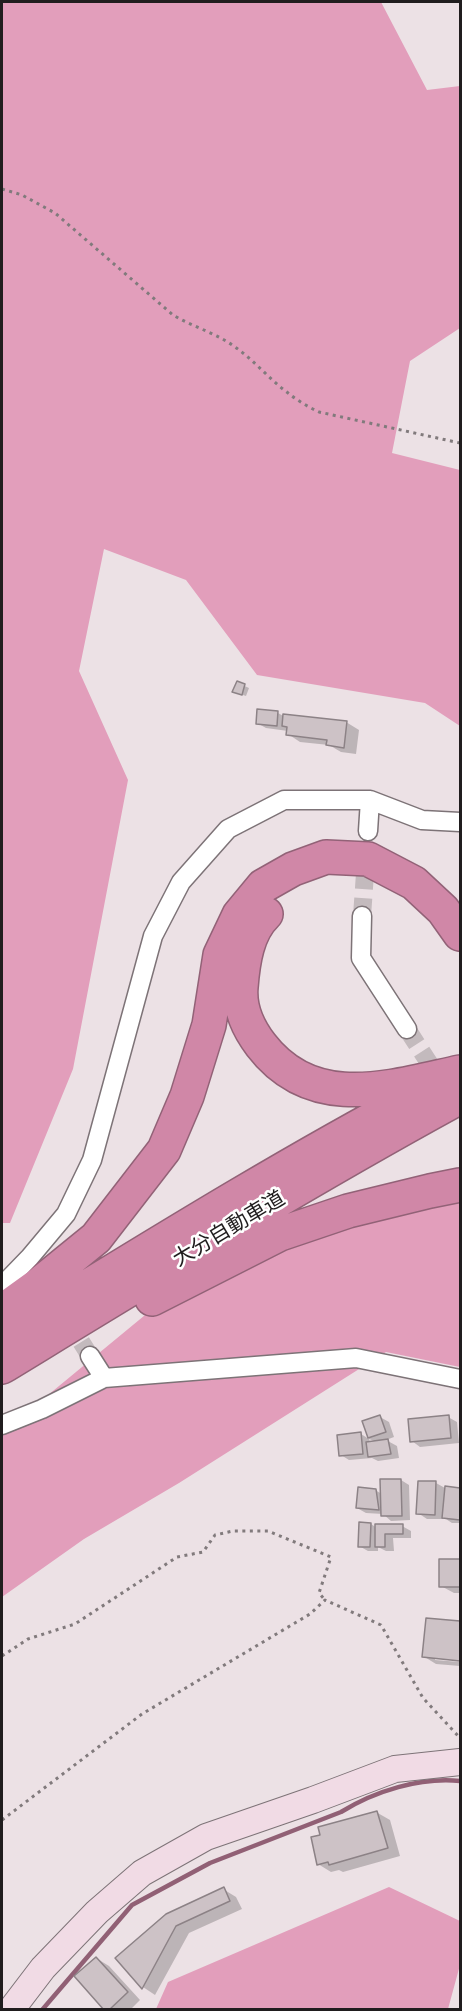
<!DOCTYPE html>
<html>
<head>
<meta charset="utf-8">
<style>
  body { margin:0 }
  #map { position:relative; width:462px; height:2011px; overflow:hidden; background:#ece1e5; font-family:Montserrat,sans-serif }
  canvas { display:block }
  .frame { position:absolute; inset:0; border:3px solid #201d1e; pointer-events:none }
</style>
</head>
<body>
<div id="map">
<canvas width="462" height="2011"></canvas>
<div class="frame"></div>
</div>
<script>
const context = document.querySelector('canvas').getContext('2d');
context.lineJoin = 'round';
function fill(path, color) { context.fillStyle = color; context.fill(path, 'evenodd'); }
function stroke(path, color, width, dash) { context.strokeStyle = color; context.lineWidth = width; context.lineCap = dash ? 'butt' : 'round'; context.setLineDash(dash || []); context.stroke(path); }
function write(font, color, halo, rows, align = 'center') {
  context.font = font + ' Montserrat,"Noto Sans JP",sans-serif'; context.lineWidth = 5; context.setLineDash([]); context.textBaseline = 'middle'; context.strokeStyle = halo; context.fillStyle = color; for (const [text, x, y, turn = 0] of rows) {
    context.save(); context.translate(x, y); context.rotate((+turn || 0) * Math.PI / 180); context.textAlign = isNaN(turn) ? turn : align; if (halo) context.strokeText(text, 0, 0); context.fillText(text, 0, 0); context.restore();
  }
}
fill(new Path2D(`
  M2,2H381L427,90L460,86V328L410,361L392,453L460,470V726L425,703L257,675L186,580L104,549L79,671L128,780L73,1069L10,1223H2Z
  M460,1197V1367L386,1352L179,1483L84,1539L2,1597V1433L156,1306L270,1251Z
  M389,1887L460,1921V1965L448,2009H156L168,1982Z`), '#e29ebb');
fill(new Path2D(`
  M238,683L249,688L246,696L234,692Z
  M278,713L285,717L346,722L359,730L356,754L341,752L329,745L300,742L288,734V731L266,728L257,723Z
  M380,1417L389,1422L394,1437L386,1440L397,1446L399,1458L378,1461L372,1458L349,1460L341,1455L361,1434L369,1439L370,1443L377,1442L369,1439L364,1422Z
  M448,1417L457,1422L459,1443L420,1447L412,1441Z
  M401,1480L409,1485L410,1520L391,1521L383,1514L366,1513L357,1508L375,1490L382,1494Z
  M436,1483L445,1488L460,1489V1523H452L443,1517V1519H427L418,1513Z
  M371,1524L377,1528L402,1526L411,1531V1538H393L394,1551H386L378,1547V1551H368L359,1546Z
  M441,1561H460V1593H454L441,1586Z
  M427,1620L460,1623V1659L435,1657V1660L460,1662V1666L436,1664L423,1656Z
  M376,1812L390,1820L400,1856L343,1872L339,1870L331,1872L318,1864Z
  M223,1889L236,1897L242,1909L189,1933L155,1995L143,1987L117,1959Z
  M96,1958L109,1966L140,2000L130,2010H106Z`), '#0003');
stroke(new Path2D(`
  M42,2010L132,1905L210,1863L341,1812C375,1791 420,1777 460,1781`), '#916075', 4.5);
const building = new Path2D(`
  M237,681L245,684L242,695L232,692Z
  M257,709L278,711L277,726L256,724Z
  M283,714L347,721L344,748L326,745L327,740L286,735L287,727L282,726Z
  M380,1415L386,1432L368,1438L362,1421Z
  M449,1415L451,1438L410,1442L408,1419Z
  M361,1432L363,1454L339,1456L337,1435Z
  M388,1439L391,1454L368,1457L366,1442Z
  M380,1479H401L402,1516H381Z
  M418,1481H436L435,1515L416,1514Z
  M445,1486L460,1488V1520L442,1518Z
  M358,1487L376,1489L379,1510L356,1508Z
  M359,1522L371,1523L370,1547H358Z
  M375,1524H403V1534H385V1547H375Z
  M439,1559H460V1587H439Z
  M426,1618L460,1621V1661L422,1657Z
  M377,1811L388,1848L329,1865L328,1862L317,1865L311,1837L320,1835L318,1827Z
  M224,1887L230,1901L176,1926L142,1989L115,1958L166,1914Z
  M96,1957L128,1992L109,2010H104L74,1976Z`);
fill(building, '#cdc2c6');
stroke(building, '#8c8286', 1.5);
stroke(new Path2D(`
  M362,916L368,831
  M407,1029L442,1083
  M67,1319L90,1356`), '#c3babd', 18, [18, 9]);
const street = new Path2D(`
  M368,831L370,800
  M362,916L361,958L407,1029
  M2,1286L30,1257L66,1214L92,1160L153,936L181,882L228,829L284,800H370L422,820L460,822
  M90,1356L104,1378
  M2,1425L42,1409L104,1378L356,1358L460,1379`);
const secondary = new Path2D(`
  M11,2010L43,1968L97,1912L142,1873L206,1837L313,1800L395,1769L460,1762`);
const highway = new Path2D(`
  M266,914C247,932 243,962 241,987C239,1009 248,1028 261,1045C313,1113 390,1087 460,1072
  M152,1299L280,1234L348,1211L430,1191L460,1185
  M2,1311L37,1286L96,1238L164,1150L187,1096L209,1025L220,955L239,915L263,886L293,869L326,857L368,859L414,883L443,910L460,934
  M2,1339C141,1254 280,1167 424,1091
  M2,1367C153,1275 304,1182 460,1097`);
stroke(street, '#7d7377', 21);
stroke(secondary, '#7d7377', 28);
stroke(highway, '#926277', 36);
stroke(new Path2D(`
  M2,189L22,195L55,213L173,315C193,327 216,333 235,347C254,360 269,379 288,393C297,400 308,407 319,412L460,443
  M2,1656L28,1639L75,1624L177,1557L203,1552L215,1535L233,1531H268L331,1557L319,1593L325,1600
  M2,1820L142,1714L310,1614L325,1600L381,1625L423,1698L460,1738`), '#817a7c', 3, [3, 4.5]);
stroke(street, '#fff', 18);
stroke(secondary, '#f1dbe5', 26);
stroke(highway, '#d087a7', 33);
write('21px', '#201d1e', '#fff', [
  ["大分自動車道",229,1229,-31]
]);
</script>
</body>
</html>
